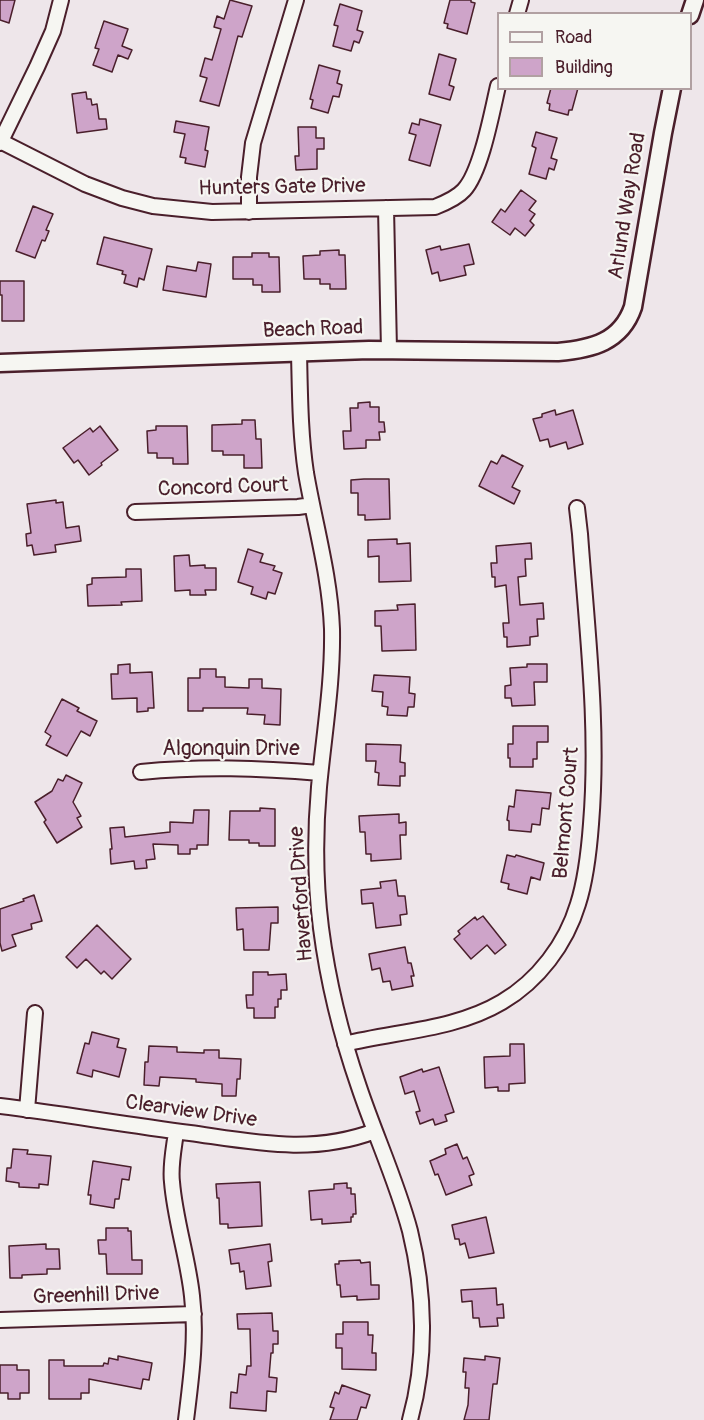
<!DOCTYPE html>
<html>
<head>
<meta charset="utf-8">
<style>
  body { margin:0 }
  #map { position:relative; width:704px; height:1420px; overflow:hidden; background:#eee6ea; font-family:Pangolin,sans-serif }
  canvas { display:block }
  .legend { position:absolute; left:497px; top:12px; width:195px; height:78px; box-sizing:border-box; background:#f6f6f2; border:2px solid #b1a0a2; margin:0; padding:8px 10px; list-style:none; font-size:18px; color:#4a1f2b }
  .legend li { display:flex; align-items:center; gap:12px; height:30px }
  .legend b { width:30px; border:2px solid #b1a0a2 }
</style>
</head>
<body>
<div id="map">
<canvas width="704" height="1420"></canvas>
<ul class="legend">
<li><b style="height:8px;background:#f6f6f2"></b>Road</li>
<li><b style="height:16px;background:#cea4c9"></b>Building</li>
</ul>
</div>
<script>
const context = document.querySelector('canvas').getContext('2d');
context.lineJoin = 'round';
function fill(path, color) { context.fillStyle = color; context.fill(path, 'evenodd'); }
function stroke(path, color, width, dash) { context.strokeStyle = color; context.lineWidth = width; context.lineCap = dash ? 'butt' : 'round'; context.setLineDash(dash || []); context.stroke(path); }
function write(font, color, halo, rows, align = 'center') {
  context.font = font + ' Pangolin,sans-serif'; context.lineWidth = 4.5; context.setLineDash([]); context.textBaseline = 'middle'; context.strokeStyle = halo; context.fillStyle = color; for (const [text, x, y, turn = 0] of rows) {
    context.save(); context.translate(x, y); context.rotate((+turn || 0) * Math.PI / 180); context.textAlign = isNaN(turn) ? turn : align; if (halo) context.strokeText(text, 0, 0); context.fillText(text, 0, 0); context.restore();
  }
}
const building = new Path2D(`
  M0,0H15L9,23L0,20Z
  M230,0L252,6L242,37L238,36L219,106L200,101L207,78L200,76L205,58L212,60L221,29L214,27L217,16L224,19Z
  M450,0H471V2L475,3L467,34L447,28L448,24L444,23Z
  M340,4L362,11L357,30L363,32L359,43L354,41L351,51L333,46L338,26L334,25Z
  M104,21L128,29L122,46L132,50L128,59L118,55L112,72L93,65L99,49L95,48Z
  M439,54L456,59L449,85L454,87L450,100L429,94Z
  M319,65L340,71L337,83L342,85L339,97L333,96L328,113L311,108L313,100L310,99Z
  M551,88H578L572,110H569L568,115L549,110L550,104L547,103Z
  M86,92L87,99H91L92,105L97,104L99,119H106L107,129L77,133L72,94Z
  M420,119L441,125L430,166L409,160L416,135L409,133L412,123L419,125Z
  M176,121L209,127L205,150L208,151L205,167L185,163L186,158L180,157L185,134L174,132Z
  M298,127H316V138H324V149H317V169L296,170L295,156H299Z
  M536,132L557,138L551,158L557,160L554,170L549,168L546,179L529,174L536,148L532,146Z
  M521,190L536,201L529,210L535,214L530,221L534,225L525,236L515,228L510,235L492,222L501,209L505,212Z
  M33,206L53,214L46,230L49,231L45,241L42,240L35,258L16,251Z
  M104,237L152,249L144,280L139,278L137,287L124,283L126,275L122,274L123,271L97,264Z
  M469,244L474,264L464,266L466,275L440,281L438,272L432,274L426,250L440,246L441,250Z
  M339,250V255H345L346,289H330V284H320V279H304L303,256L320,255V251Z
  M252,253H269V257H279L280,292H262V285H253V279H233V257H252Z
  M198,262L211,264L206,297L163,290L167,266L196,271Z
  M0,281H24V321H2V295H0Z
  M370,402V407H379V422H384L385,432H379L380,440H366V448L344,449L343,431H351L350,408H358V403Z
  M555,410L556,415L573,410L583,444L568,449L566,442L550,447L548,439L540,441L533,419L542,417V414Z
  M242,420H255L256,439H261L262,468H244V455H223V451H212V425L242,424Z
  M100,426L118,450L101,463L102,465L89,475L78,460L74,463L63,448L90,428L93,432Z
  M156,426H187L188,464H173V458H157V453H148L147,431L156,430Z
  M502,455L523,466L512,487L520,491L514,504L479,486L491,461L497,464Z
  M364,479H389L390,519L365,520V515H358V493H351V480Z
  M56,500V503L63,502L66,528L79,526L81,541L55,545L56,552L34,555L32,545L27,546L26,534L31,533L27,504Z
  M397,539V544L410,543L411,581L379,582V556L368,557V540Z
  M531,543L532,559H525L526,576L518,577L520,605L543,603L544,619H537L538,636L530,637V645L507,647V637H504L503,623H509L506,585L495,587V577H492L491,563H497L496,546Z
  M248,549L263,554L260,562L275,566L273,570L282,573L275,594L268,592L266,599L251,594L253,587L238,582Z
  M189,555L190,566L205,565V568H216V590H205L206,595H190V590L175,591L174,556Z
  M126,569H141L142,601L121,602L122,605L88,606L87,585L92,584V578L126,577Z
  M415,604L416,650L382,651L381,626H375V611L398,610L397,605Z
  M130,664V673L152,672L154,708H148V711L137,712V698L112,699L111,674H118V665Z
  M527,664H547V682H534L535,705L512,706L511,698H505V686L511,685L510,668L527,667Z
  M200,669H216V677H225V687L249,688V679H262V688L281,689L280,725L264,724L265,715L247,714L248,708H203V711H188V678H200Z
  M374,675L410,677L409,693L415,694L414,707H408L407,716L387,715L388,707L382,706L383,692L372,691Z
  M62,699L79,708L77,711L97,721L90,736L81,731L67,756L46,745L51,736L45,732Z
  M513,726H548V742H537V759H533V767H510V758H508V744H513Z
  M366,744L401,745L400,762L405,763V776H400V786L378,785L379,773L375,772L376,761H366Z
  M66,775L82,783L73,802L81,816L77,818L82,827L57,843L44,822L46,820L35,802L52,791L58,779L63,781Z
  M516,790L551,793L549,809L542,808L540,825L532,824L531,832L509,830V821L507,820L509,806L514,807Z
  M260,808L275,809V846H259V843H249V840H229L230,811H260Z
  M194,810H209L208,845H197V849H190V854H178V845L153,844L155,859L146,860L147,868L135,869L134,861L111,864L110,849H112L110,828L124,827L125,837L170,832V822L193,823Z
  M399,814V823L406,822V835H400L401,859L371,861V854H366L365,832H360L359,816Z
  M507,855L515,857L516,855L544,863L540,880L531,877L527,894L508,889L509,884L501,882Z
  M396,880L398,896H405L407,914L400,915L401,925L376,928L373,903L362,904L361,890L381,888L380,882Z
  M34,895L42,921L31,924L32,929L12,935L16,946L2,951L0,943V909L24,901L23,899Z
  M278,907V923H271L269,950H244L243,929L237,930L236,908Z
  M483,916L506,945L495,954L487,945L471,959L454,939L460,934L458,931L475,917L477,920Z
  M97,925L131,959L112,979L104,971L101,974L86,959L77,968L66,957Z
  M405,947L408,963H411L414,976H411L413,986L392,990L390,981L383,982L380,968L372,970L369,954Z
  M253,972H268V975L286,974L287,990H281V999H278V1007H275V1018H254V1008H247L246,995H253Z
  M92,1032L119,1039L117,1047L126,1049L119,1077L93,1070L92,1077L77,1073L85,1043L89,1044Z
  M510,1044H524L525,1083L509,1084V1091H498V1087L485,1088L484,1057L510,1056Z
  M149,1046L177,1047V1052L204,1053V1050H219V1058L241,1059L240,1079H237L236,1096H222V1084L196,1082V1079L160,1077L159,1086L144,1085L145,1062H148Z
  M439,1067L454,1112L445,1115L447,1121L435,1125L433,1119L420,1124L416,1112L420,1111L414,1091L405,1094L400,1077L422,1069L423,1072Z
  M457,1144L463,1159L467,1157L474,1174L469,1176L472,1185L446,1195L438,1174L435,1175L430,1161L446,1154L445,1149Z
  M13,1149L28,1150L27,1154L51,1156L48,1185L39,1184V1188L19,1187V1183L6,1181L7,1168H11Z
  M93,1161L131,1167L129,1180L122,1179L119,1199H115L114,1208L90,1204L91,1195H88Z
  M260,1182L262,1226L228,1228V1224H220L219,1198H217L216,1184Z
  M347,1183V1188H351V1194H355L356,1214H353V1217H351V1222L322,1224V1219L311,1220L309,1191L334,1189V1184Z
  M486,1217L494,1253L469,1258L465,1243L460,1245L459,1239H455L452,1225Z
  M106,1228H128V1231H131L132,1260H142V1274H107L106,1254H99L98,1240H106Z
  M46,1244V1249H59L60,1269H47V1274L22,1275V1278H10L9,1246Z
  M270,1244L272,1261L268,1262L271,1286L246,1289L244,1271L240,1272L239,1263L231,1264L229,1250Z
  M360,1260L361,1263L370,1262L371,1285H379V1299L357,1300V1296L341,1297L340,1285H337L335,1264H339V1261Z
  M496,1288L497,1305L503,1304L504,1318H497L498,1326L480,1327L479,1318H473L472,1301L462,1302L461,1290Z
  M272,1313L273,1331H278V1344H273V1353H271L269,1377L277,1378L276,1392L267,1391L266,1411L230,1408L231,1392L237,1393L239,1374L246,1375L247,1366H251L250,1329H238L237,1314Z
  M343,1322H368V1335H373L372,1353H376V1370L342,1369V1348H336V1334H343Z
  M118,1356L152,1363L149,1380L143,1379L141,1389L89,1379V1393H81V1399H49V1360H64V1366H103L104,1363L108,1364L109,1358L118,1360Z
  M485,1356L500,1358L497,1384H493L489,1420H464L468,1405L469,1388H465L466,1372H463L464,1358L485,1360Z
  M0,1365H17V1370H29V1393H20V1399H8V1393H0Z
  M342,1385L370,1395L366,1408L361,1407L357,1420H330L334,1408L330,1407L335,1392L339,1394Z`);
fill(building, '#cea4c9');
stroke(building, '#4a1f2b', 1.5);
const minor = new Path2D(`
  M517,14L521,0
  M0,141L85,184L122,198L153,206L212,212L435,207C445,203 457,198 464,190C481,172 492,112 498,86
  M0,143L37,67L53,31L61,0
  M386,208L389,350
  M249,212V177L253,143L296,0
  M299,353C300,393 300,433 306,473C315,525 330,576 332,629C333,682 324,734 319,787C315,833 315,881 321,928C328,982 341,1035 359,1087C375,1135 397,1182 410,1231C425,1292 427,1359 410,1420
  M135,512L298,507L312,505
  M141,772C203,766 259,768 320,773
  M345,1044C397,1031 455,1030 502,1002C538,981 566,944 578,904C586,879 589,851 591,824C599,727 587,631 580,534L577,508
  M0,1106C63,1114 127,1125 190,1133C254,1142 312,1155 375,1131
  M27,1110L35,1013
  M176,1132C174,1148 170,1166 172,1182C175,1220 188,1258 192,1296C197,1337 191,1379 186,1420
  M0,1320L194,1314`);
const tertiary = new Path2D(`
  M690,15L695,0
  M0,363L369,350L558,352C592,349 621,342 633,307L663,133L672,88`);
stroke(minor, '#4a1f2b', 18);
stroke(tertiary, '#4a1f2b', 21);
stroke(minor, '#f6f6f2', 14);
stroke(tertiary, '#f6f6f2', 16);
write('21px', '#4a1f2b', '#f6f6f2', [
  ["Hunters Gate Drive",282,188,-1],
  ["Arlund Way Road",628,206,-81],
  ["Beach Road",313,330,-2],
  ["Concord Court",223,488,-2],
  ["Algonquin Drive",231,750],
  ["Belmont Court",567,813,-85],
  ["Haverford Drive",302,894,-94],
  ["Clearview Drive",191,1112,8],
  ["Greenhill Drive",96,1296,-2]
]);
</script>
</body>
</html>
